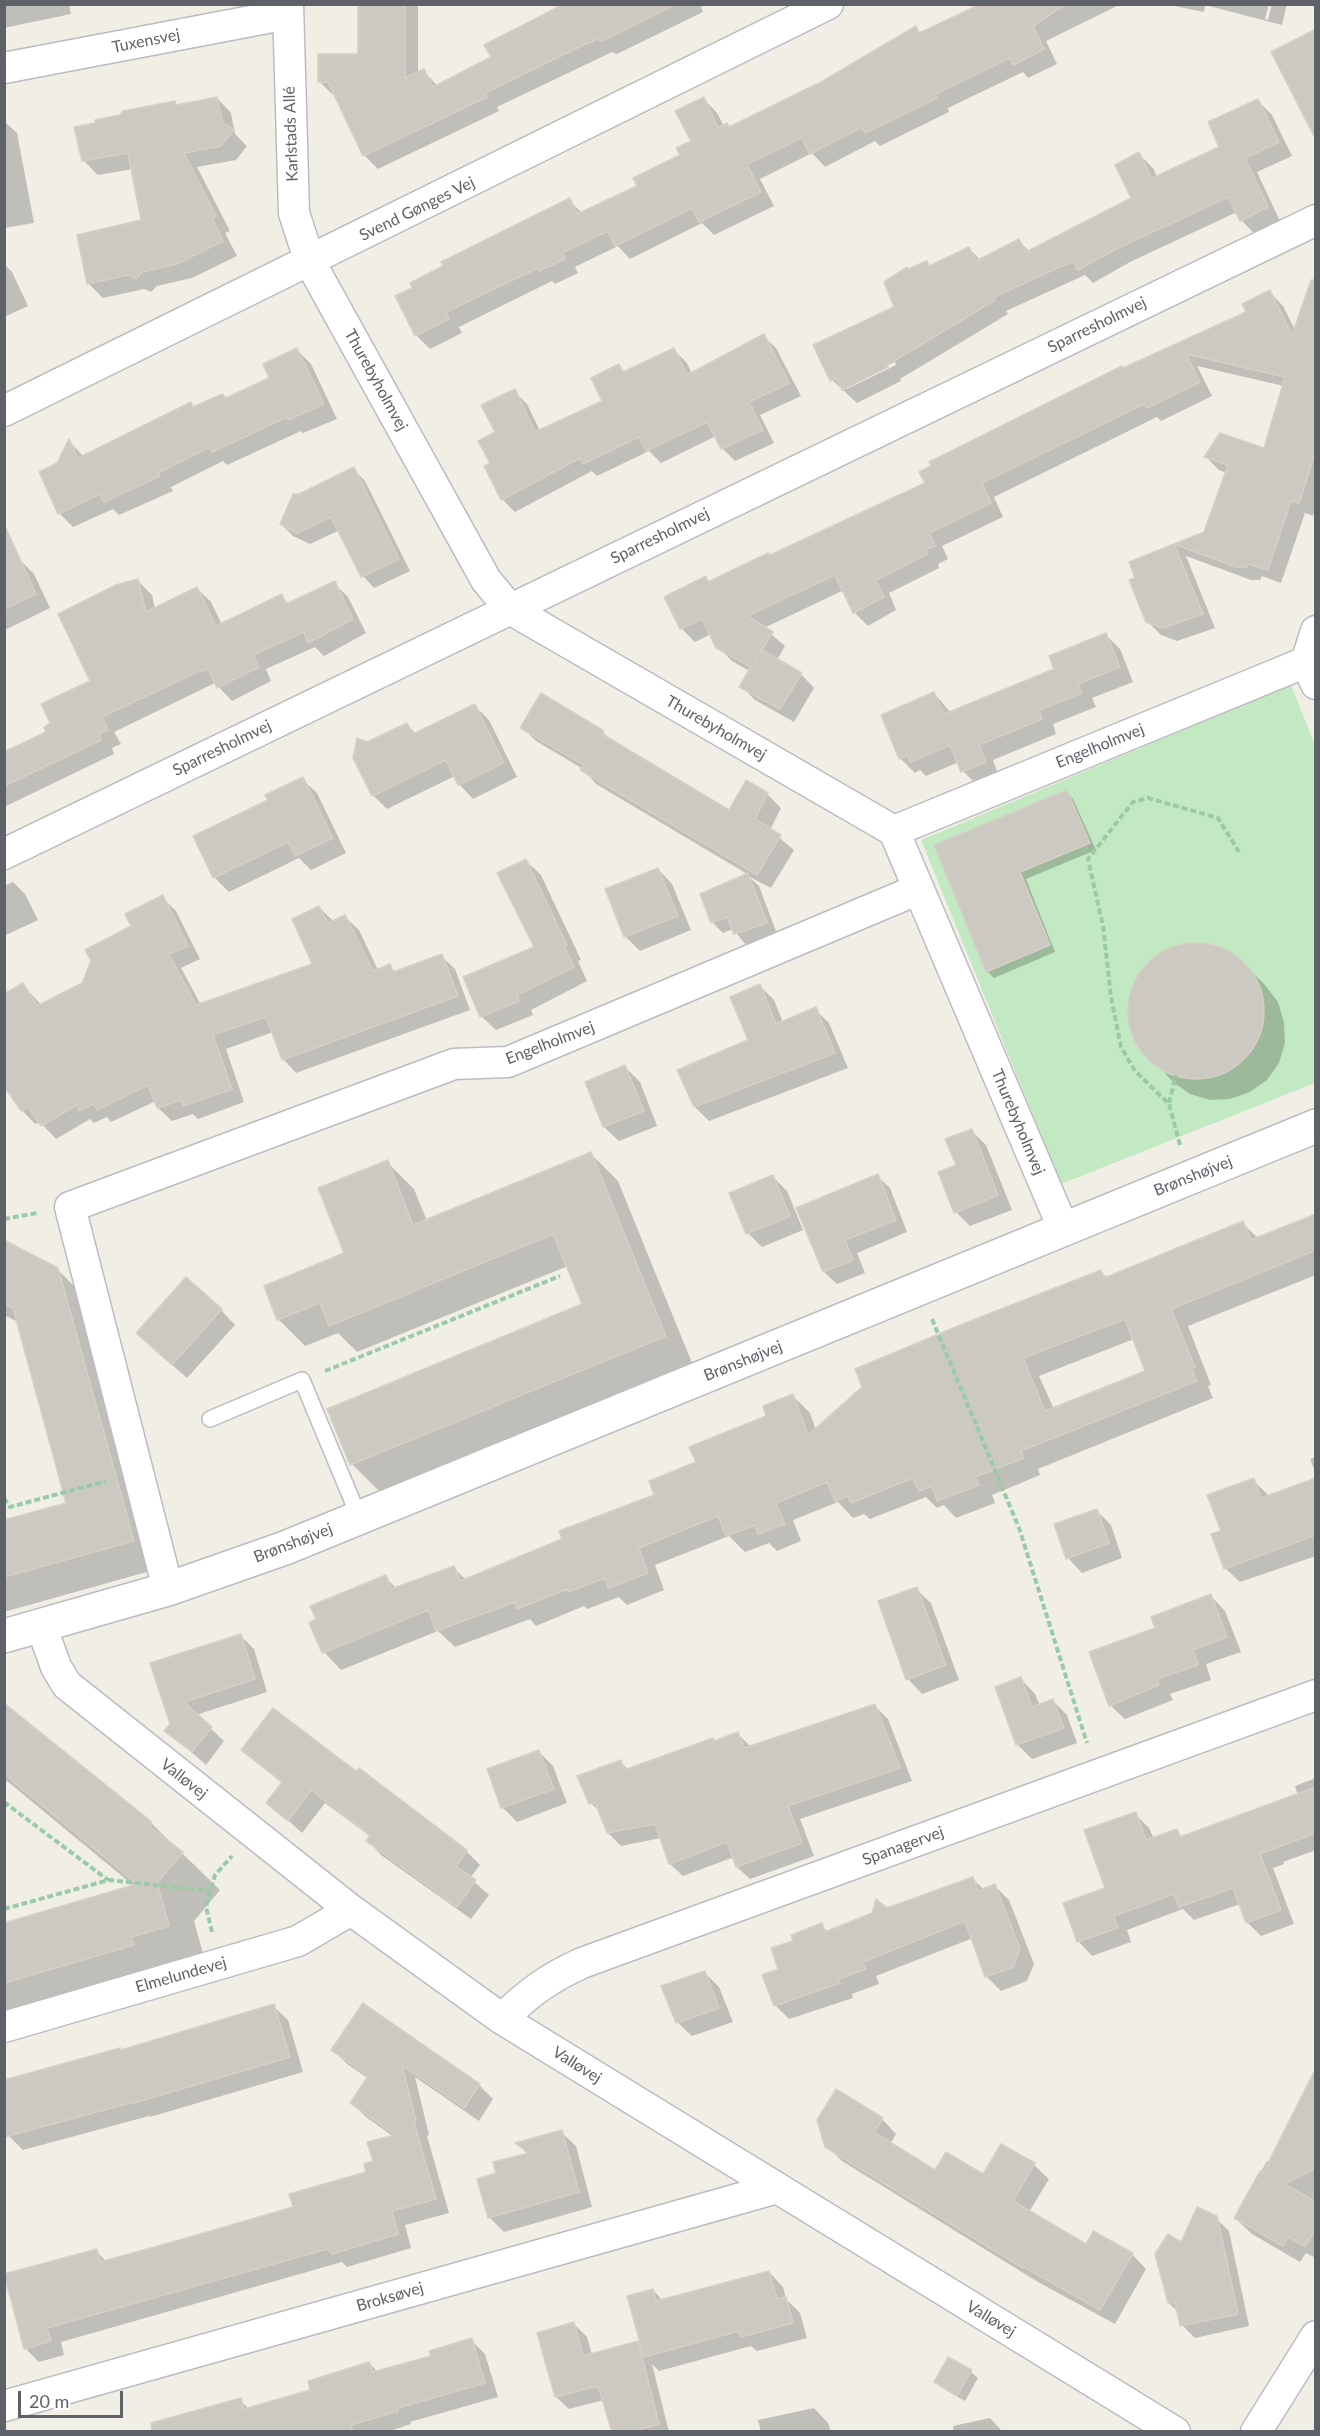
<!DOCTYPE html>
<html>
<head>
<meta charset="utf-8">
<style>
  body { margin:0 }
  #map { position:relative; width:1320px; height:2436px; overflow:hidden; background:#f1eee6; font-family:Lato,sans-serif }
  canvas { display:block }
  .frame { position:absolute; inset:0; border:6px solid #5e6268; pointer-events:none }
  .scale { position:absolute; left:18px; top:2391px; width:105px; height:27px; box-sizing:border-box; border:3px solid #5e6268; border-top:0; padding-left:8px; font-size:18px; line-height:21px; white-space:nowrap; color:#5e6268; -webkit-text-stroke:4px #fff; paint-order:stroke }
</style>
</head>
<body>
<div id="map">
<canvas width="1320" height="2436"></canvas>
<div class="frame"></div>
<div class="scale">20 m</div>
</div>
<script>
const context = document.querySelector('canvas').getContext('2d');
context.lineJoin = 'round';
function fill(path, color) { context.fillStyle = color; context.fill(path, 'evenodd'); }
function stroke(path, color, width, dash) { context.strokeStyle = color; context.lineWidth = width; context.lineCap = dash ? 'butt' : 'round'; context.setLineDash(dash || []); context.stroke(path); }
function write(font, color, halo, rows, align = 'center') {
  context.font = font + ' Lato,sans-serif'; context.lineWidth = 4.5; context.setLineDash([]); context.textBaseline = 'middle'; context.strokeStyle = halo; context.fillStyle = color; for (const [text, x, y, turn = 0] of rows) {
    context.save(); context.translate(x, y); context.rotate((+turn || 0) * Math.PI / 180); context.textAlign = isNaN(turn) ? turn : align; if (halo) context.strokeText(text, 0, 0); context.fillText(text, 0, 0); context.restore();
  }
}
fill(new Path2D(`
  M1291,685L1315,745V1083L1061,1184L921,840Z`), '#c3e9c2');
fill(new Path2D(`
  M4,4H69L71,14L4,28Z
  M359,4H418V73L423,71L438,86L493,58L581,4H706L701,7L703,12L617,54L612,52L497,107L499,111L378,169L364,155L336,95H333L320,82L360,56Z
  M985,4H1121L1046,41L1057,64L1028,78L1023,72L948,108L949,112L880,146L875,141L825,167L812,153L760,179L774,206L714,235L702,223L630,259L618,246L575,267L578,273L555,284L552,281L459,327L462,333L430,349L416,335L569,200L583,214L639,187L682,156L693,142L704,99L717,113L724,126L730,128L821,84L915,28L921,34Z
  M1164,4H1269L1265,19L1268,20L1272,4H1287L1282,25L1205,5L1204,12Z
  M217,98L231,113L235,134L247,146L236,160L197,167L230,231L225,233L237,256L192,278L157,286L151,292L144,289L103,298L88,283L143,221L133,169L98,175L84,161L174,102L178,106Z
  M1258,101L1272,115L1292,156L1257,172L1280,221L1255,234L1241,220L1237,212L1130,262L1093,283L1085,275L1006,311L1008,314L900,379L901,381L857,403L832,380L815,346L896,308L908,270L926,262L931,267L969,248L980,260L1019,241L1030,252L1133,199L1139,154L1153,168L1157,177L1221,148ZM895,362L896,365L847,389L845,387Z
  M4,121L17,133L34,223L4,228Z
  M4,264L12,272L28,306L4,317Z
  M1270,292L1283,306L1295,330L1316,296V506L1313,516L1305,513L1281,583L1262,576L1260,580H1251L1186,556L1215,628L1177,641L1161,635L1147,621L1131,563L1205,533L1226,473L1219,470L1206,457L1265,450L1284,386L1197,366L1212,396L1161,421L1157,417L994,497L1003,517L942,546L948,559L938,564L939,568L889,593L896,610L868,626L854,612L844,590L764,628L785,646L777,660L801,674L814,688L794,722L755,700L741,686L751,672L732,661L718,647L711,634L695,642L681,628L705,578L710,583L927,484L1123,369L1248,313Z
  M763,336L776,348L801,396L760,415L774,443L735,461L722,448L716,436L661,463L649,451L597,476L592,471L515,512L502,499L492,464L497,433L514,391L527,404L540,431L604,401L619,366L626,373L674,350L687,363L692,374Z
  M297,350L311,364L337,419L303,433L301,431L227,465L223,461L171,487L173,491L119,515L113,509L73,527L59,513L58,464L70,442L84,457L190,404L195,408L226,400L271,379Z
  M353,469L365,481L410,571L374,588L363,576L340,530L310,544L293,536L281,524L299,496Z
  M19,559L34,574L50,608L7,629L4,626V566Z
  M138,581L152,595L155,609L197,588L211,602L222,625L281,596L289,604L334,583L348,597L366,633L324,656L315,647L266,669L271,681L232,701L215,683L114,732L121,744L112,748L114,754L4,807V753L48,733L92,682Z
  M1106,635L1120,649L1133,682L1092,698L1096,707L1053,724L1056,734L993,760L999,777L977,785L963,771L959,762L926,776L920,770L915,773L900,758L934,693L951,713L1056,670Z
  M475,706L489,720L517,777L473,799L459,784L455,776L387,809L373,795L367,743L407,724L416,734Z
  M522,728L603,732L614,743L730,812L767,794L781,808L770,830L794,850L771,888L748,876L759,886L777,934L746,945L733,929L723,933L712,922L749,875L596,784L583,769L536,741Z
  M302,779L317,793L346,853L311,870L299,858L229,892L214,877L270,801Z
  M1066,792L1073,799L1096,850L1026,879L1055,952L994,978L987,971L936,846Z
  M526,861L541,875L581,960L578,961L587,981L531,1010L533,1015L496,1030L481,1016L536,948Z
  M658,869L672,884L691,930L640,951L625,936Z
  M13,882L25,894L38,920L4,936V886Z
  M162,897L176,911L200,959L181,968L201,1005L314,965L319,907L333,921L345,917L359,930L378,970L389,966L396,972L441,956L455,969L470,1010L296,1073L283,1059L273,1032L226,1049L244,1102L198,1119L193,1114L172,1121L158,1108L156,1101L111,1122L107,1117L94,1123L90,1119L56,1139L40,1122L35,1124L22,1110L6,1086L4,1088V996L23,985L41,1005L83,984Z
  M1206,944L1226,951L1243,963L1265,985L1278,1002L1284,1022L1285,1043L1279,1063L1267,1080L1250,1092L1230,1099L1210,1100L1190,1094L1173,1082L1138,1043L1130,1023V1002L1136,982L1147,965L1164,952L1184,945Z
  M760,986L774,1000L783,1022L815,1009L829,1023L848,1068L709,1121L695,1107L750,1041Z
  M625,1067L640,1082L657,1126L619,1141L604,1127L587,1082Z
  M972,1131L986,1145L1012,1210L970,1226L956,1212L958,1166Z
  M591,1154L618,1181L692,1363L379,1491L352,1464L584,1305L568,1266L357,1352L338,1333L305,1346L278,1319L346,1254L387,1162L414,1189L427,1221Z
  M877,1176L890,1188L907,1232L857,1253L865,1273L837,1284L824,1272L798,1208Z
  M773,1177L787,1191L803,1230L762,1247L748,1233Z
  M1316,1216V1275L1188,1326L1211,1385L1208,1386L1213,1398L1038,1469L1040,1475L992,1495L995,1503L956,1518L944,1505L937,1508L926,1497L870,1519L864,1514L853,1518L838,1502L793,1520L801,1541L777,1551L769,1543L745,1552L729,1536L655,1565L664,1590L627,1605L619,1597L587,1609L584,1606L536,1626L530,1619L455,1647L438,1631L341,1670L324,1652L311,1623L385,1577L397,1589L453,1567L466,1580L564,1540L656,1496L698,1463L768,1417L793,1396L810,1413L816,1430L1101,1271L1107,1278L1242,1223L1258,1238ZM1134,1339L1147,1372L1054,1409L1039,1376Z
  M4,1242L57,1269L85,1297L161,1568L4,1612V1516L7,1521L68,1504L18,1322L4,1315Z
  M221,1310L235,1325L187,1378L152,1347Z
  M1316,1457V1474L1310,1459Z
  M1316,1479V1556L1240,1582L1225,1568L1223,1532L1253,1480L1269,1496Z
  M1096,1510L1111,1525L1122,1558L1082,1573L1068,1558Z
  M916,1589L931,1603L959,1680L922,1694L908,1679Z
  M1211,1596L1225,1611L1241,1652L1206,1664L1211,1680L1170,1694L1173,1700L1125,1719L1110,1705L1157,1629Z
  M241,1636L254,1649L267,1692L196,1715L224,1741L206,1765L166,1730L171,1724L152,1664Z
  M1021,1679L1035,1694L1040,1706L1053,1701L1067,1715L1077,1743L1032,1759L1018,1745L997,1688Z
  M4,1705L151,1823L220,1890L194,1921L206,1964L4,2032V1924L134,1886L7,1781H4Z
  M875,1706L888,1719L912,1781L800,1819L814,1856L750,1879L737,1867L734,1857L683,1876L670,1864L661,1838L621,1846L608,1833L601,1813L591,1803L620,1762L629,1770L738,1734L751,1747Z
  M243,1750L356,1773L359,1770L466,1851L480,1865L470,1878L489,1895L471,1919L381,1855L368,1841L371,1837L325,1803L302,1833L268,1802L283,1784Z
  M539,1752L553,1766L567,1803L517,1822L502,1807Z
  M1316,1778V1850L1283,1862L1284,1864L1273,1868L1294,1924L1261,1936L1247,1922L1240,1904L1194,1920L1183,1909L1127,1930L1131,1942L1092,1956L1078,1941L1107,1888L1135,1814L1149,1828L1154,1839L1176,1831L1183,1837L1298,1795L1295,1786Z
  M972,1878L984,1890L995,1886L1009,1900L1034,1964L1027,1981L1001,1991L986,1976L973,1938L876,1976L879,1984L852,1994L853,1998L789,2019L775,2005L780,1970L795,1941L821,1925L828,1932Z
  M705,1973L719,1987L733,2022L692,2036L677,2022Z
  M364,2005L479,2085L493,2099L479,2121L415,2077L429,2135L427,2136L449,2213L405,2225L411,2248L347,2267L342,2262L61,2342L64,2355L39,2362L25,2348L96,2251L107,2262L294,2208L368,2173L394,2137L366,2117L352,2103L369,2079L347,2064L333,2050Z
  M273,2006L288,2020L303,2072L150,2117L149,2116L23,2150L8,2135L122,2051Z
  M1316,2096V2258L1306,2253L1300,2262L1252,2234L1235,2218L1267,2161L1270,2163Z
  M882,2119L896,2134L890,2144L936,2172L983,2176L1002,2146L1034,2165L1049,2179L1029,2212L1086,2246L1132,2254L1146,2269L1115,2324L1038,2282L842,2161L827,2146Z
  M561,2132L576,2146L592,2207L504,2232L489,2217L498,2174L528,2155L518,2144Z
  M1216,2218L1229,2231L1249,2326L1195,2338L1182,2325L1179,2313L1169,2303L1182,2244Z
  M769,2272L783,2287L786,2299L800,2313L807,2338L757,2351L751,2346L659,2371L652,2364L669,2432H614L604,2400L569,2409L556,2397L574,2324L587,2337L592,2355L637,2343L642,2348L653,2290L663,2301Z
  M471,2340L485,2354L498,2397L410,2422L411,2424L387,2432H145L204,2416L240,2400L249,2409L312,2391L369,2363L378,2372L433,2357Z
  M949,2359L971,2372L978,2378L965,2401L942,2388L936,2382Z
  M814,2408L828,2423L831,2432H761L758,2420Z
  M990,2418L1003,2432H954L953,2426Z`), '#0003');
const building = new Path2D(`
  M358,4H405V78L424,69L433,87L491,57L484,45L564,4H676L602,41L597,39L575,49L485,93L487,97L363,156L328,82H318V54H358Z
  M981,4H1066L1033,26L1044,49L1013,65L1010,58L935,94L937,98L865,133L862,127L810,154L802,138L747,164L761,192L699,222L692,208L615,246L608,231L562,253L565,259L539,271L538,268L446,312L449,319L415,336L395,296L412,288L410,283L443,266L441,262L570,198L577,214L637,186L633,178L680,155L676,148L691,141L675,111L704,97L718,128L727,123L729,127L821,82L916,26L919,33Z
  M1316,29V140L1271,52Z
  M217,97L222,122L234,130L221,146L184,153L216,216L212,218L223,241L177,264L142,272L136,279L128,275L87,284L77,235L141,220L128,153L82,161L74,127L95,123V120L120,115L123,111L175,101L176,105Z
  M1258,99L1279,142L1245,158L1268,207L1240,221L1228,197L1116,249L1078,270L1073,261L994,297L995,300L887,365L888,367L842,390L837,378L830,381L813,345L894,307L884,282L907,267L908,269L927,261L929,266L969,247L976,261L1019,239L1026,252L1131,198L1115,165L1139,152L1152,178L1219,147L1208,122Z
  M1311,280H1316V450L1299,503L1291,501L1268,570L1248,564L1247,567H1236L1174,544L1203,614L1163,628L1146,622L1129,580L1135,578L1129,562L1204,532L1228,465L1204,457L1220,433L1264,448L1285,377L1186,354L1200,382L1147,408L1144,404L982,483L991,503L929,533L935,546L925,550L927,554L876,580L884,597L853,613L835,575L747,616L773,632L755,661L762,650L802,673L780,709L739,687L751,667L716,648L702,619L680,629L664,597L706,576L708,582L768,553L770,555L925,483L919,472L931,466L929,462L1122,366L1123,368L1246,312L1242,304L1270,290L1292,335Z
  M764,334L789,383L749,402L763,430L721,449L707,422L646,451L639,437L583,464L580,458L501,500L484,466L490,463L478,441L495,432L481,405L515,389L535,432L602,401L591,378L619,364L623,372L674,348L687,375Z
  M297,348L324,404L288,420L287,417L212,452L210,447L158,473L160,476L104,502L100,494L58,514L39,472L57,463L69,439L78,458L191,402L193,407L222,394L226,398L269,378L263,364Z
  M354,467L399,559L361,577L331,517L297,533L280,524L293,494H299Z
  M4,524L36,594L4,609Z
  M138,579L146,612L197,587L216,626L282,594L286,604L335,581L353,619L308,643L304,632L253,655L259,667L217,688L208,669L202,672L201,670L102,717L108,730L99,734L101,740L4,786V752L46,732L44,727L50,723L41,704L90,681L58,614L116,585Z
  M1106,633L1120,667L1078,684L1082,693L1039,710L1042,719L979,745L986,762L961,772L950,745L910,762L908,755L899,759L881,715L934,692L944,714L1054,669L1049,656Z
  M541,693L604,731L602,734L729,810L746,780L768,793L755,819L781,835L757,875L580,770L584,765L520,728Z
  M475,704L504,763L458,785L446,760L372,796L353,758L357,738L367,742L407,723L413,734Z
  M303,777L333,838L295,856L288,842L213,878L193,836L268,800L265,795Z
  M1067,790L1090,843L1020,872L1050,945L986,972L934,845Z
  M526,859L567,945L564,946L574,967L517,995L519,1001L480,1017L463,977L534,947L497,873Z
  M658,868L678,916L624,937L605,889Z
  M748,873L767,923L734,934L727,917L711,923L700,894Z
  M163,895L188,946L169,954L196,1005L312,964L292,919L319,906L328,923L345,915L373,971L390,964L393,972L442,954L458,996L282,1060L266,1017L213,1035L232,1089L183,1106L181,1100L157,1108L148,1085L97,1110L94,1104L79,1111L77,1105L41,1126L28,1107L21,1111L4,1086V994L23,983L37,1006L82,983L91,961L85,950L131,926L125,914Z
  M1128 1011a68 68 0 1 1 136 0a68 68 0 1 1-136 0Z
  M760,984L776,1024L816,1007L835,1053L694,1107L677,1070L748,1040L730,997Z
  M625,1065L644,1111L603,1127L585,1082Z
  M972,1129L998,1195L954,1213L938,1172L956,1165L945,1139Z
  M591,1152L666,1336L350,1465L327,1409L582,1304L553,1234L329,1326L320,1303L277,1320L264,1286L344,1253L318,1188L388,1160L413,1225Z
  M878,1174L896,1220L845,1240L853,1260L823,1272L796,1208Z
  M773,1175L790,1216L746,1234L729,1193Z
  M1316,1214V1250L1171,1309L1195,1367L1191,1369L1197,1381L1021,1451L1024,1458L975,1477L979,1485L937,1501L932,1486L919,1491L913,1478L851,1503L848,1496L835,1501L827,1482L776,1503L785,1524L758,1534L755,1525L726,1536L718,1516L639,1548L648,1573L608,1588L605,1578L568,1592L567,1589L517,1609L515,1602L436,1631L428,1610L322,1653L309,1623L316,1619L310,1606L386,1575L391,1589L454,1566L460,1581L562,1539L559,1531L654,1495L649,1481L696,1462L689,1447L766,1416L763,1406L793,1394L808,1435L862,1387L855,1369L963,1324L1101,1270L1104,1278L1243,1221L1251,1240ZM1125,1319L1145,1371L1045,1411L1023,1358Z
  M4,1240L58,1268L134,1541L4,1577V1520L66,1503L13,1308L4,1304Z
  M186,1277L222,1309L172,1365L136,1333Z
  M1254,1478L1261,1498L1316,1478V1535L1224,1569L1211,1534L1221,1531L1207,1495Z
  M1097,1509L1109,1543L1066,1559L1054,1524Z
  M917,1587L946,1665L906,1680L878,1601Z
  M1211,1594L1227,1637L1193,1650L1198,1665L1157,1679L1159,1685L1109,1706L1089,1652L1155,1628L1151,1617Z
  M241,1634L255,1679L184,1702L212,1727L192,1752L164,1731L170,1724L150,1663Z
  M1021,1677L1032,1707L1053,1699L1064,1728L1016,1745L995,1687Z
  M4,1703L152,1822L149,1826L183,1852L157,1883L169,1926L131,1937L134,1945L4,1983V1923L137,1884L4,1774Z
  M875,1704L900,1768L788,1806L802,1843L736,1867L727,1842L669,1864L655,1824L607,1833L595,1802L589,1804L577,1776L621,1760L624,1770L713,1738L714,1741L738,1732L744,1748Z
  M273,1708L356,1771L359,1768L467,1850L456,1867L476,1880L457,1907L366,1841L370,1835L311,1790L288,1821L266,1803L282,1782L241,1750Z
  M539,1750L554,1789L501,1808L487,1769Z
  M1316,1787V1833L1260,1854L1281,1910L1246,1923L1233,1888L1179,1907L1174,1894L1114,1916L1118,1928L1077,1942L1063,1903L1105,1888L1084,1830L1136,1812L1146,1840L1177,1829L1180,1837Z
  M973,1877L978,1891L995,1884L1020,1949L1013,1967L985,1977L965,1921L863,1962L866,1969L838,1979L840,1983L774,2006L762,1975L778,1969L771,1948L793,1941L791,1935L822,1923L825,1932L872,1913L876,1899L887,1908Z
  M705,1971L719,2008L676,2023L661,1986Z
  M363,2003L480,2084L464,2108L402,2065L416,2121L414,2122L436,2199L392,2211L398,2234L332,2254L327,2249L47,2328L51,2341L24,2349L4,2274L97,2249L100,2262L176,2241L293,2207L289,2194L366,2172L364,2164L373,2161L367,2142L395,2135L350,2103L368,2076L331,2050Z
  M274,2004L290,2057L134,2103V2102L4,2137V2080L120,2048L121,2050Z
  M1316,2068V2168L1284,2184L1316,2202V2229L1305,2246L1288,2237L1283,2246L1234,2218L1260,2171L1263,2173Z
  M836,2089L883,2118L874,2132L935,2170L946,2152L983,2174L1001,2144L1035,2163L1013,2201L1086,2244L1093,2231L1133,2253L1100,2310L1024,2267L1023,2268L825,2147L817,2120Z
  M562,2130L579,2192L488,2218L477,2179L496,2173L493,2162L529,2153L515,2143Z
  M1197,2207L1217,2216L1238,2314L1180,2326L1175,2302L1168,2303L1155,2254L1168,2234L1181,2242Z
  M769,2271L777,2299L786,2297L793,2323L741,2337L739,2331L644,2357L627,2296L653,2289L656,2301Z
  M574,2322L583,2356L638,2341L659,2424L630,2432H612L598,2386L555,2397L537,2333Z
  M472,2338L485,2383L398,2408V2411L351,2425L353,2432H152L151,2423L241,2398L244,2409L310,2390L308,2381L369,2362L373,2372L431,2356L429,2351Z
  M948,2357L972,2370L957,2396L934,2382Z`);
fill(building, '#ccc9c3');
stroke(building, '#d6d0c4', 1.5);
const service = new Path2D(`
  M210,1419L302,1380L359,1517`);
const minor = new Path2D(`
  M288,4L294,213L310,262L486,580L510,609L894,831L1064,1230
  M4,68L288,14
  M4,411L828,4
  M1316,631L1306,662L1316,684
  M894,831L1306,662
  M4,854L1316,220
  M168,1589L70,1207L454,1064L508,1062L919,889
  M41,1625L56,1667L67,1685L351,1910L502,2019L1175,2432
  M502,2019C528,1993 549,1978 582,1963L1316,1695
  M4,2027L298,1941L351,1910
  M4,2406L777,2188
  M1256,2432L1316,2336`);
const tertiary = new Path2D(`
  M4,1636L168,1589L285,1548L1316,1126`);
stroke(service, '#b9bcc1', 18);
stroke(minor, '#b9bcc1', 33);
stroke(tertiary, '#b9bcc1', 36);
stroke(new Path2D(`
  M1169,1103L1176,1075
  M1180,1145L1169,1104L1135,1071L1121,1047L1111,997L1103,926L1088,859L1133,802L1148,798L1218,818L1239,852
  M4,1219L37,1213
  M932,1319L1019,1528L1087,1743
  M325,1371L560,1276
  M4,1498L10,1507L106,1481
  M4,1802L108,1880
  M4,1909L109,1880L210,1891
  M212,1932L206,1907L215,1875L232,1856`), '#9acba7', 4, [6, 3]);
stroke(service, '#fff', 15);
stroke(minor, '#fff', 30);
stroke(tertiary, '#fff', 33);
write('16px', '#5e6268', '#fff', [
  ["Tuxensvej",146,41,-11],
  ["Karlstads Allé",291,134,-92],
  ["Svend Gønges Vej",417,209,-26],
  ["Sparresholmvej",1097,325,-26],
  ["Thurebyholmvej",376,380,61],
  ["Sparresholmvej",660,536,-26],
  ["Thurebyholmvej",716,728,30],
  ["Engelholmvej",1100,746,-22],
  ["Sparresholmvej",222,748,-26],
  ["Engelholmvej",550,1043,-21],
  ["Thurebyholmvej",1018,1122,67],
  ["Brønshøjvej",1193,1176,-22],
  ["Brønshøjvej",743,1361,-22],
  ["Brønshøjvej",293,1543,-21],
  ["Valløvej",184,1779,38],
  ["Spanagervej",903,1846,-20],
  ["Elmelundevej",181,1975,-16],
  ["Valløvej",577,2065,32],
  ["Broksøvej",390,2297,-16],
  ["Valløvej",991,2319,31]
]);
</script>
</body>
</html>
